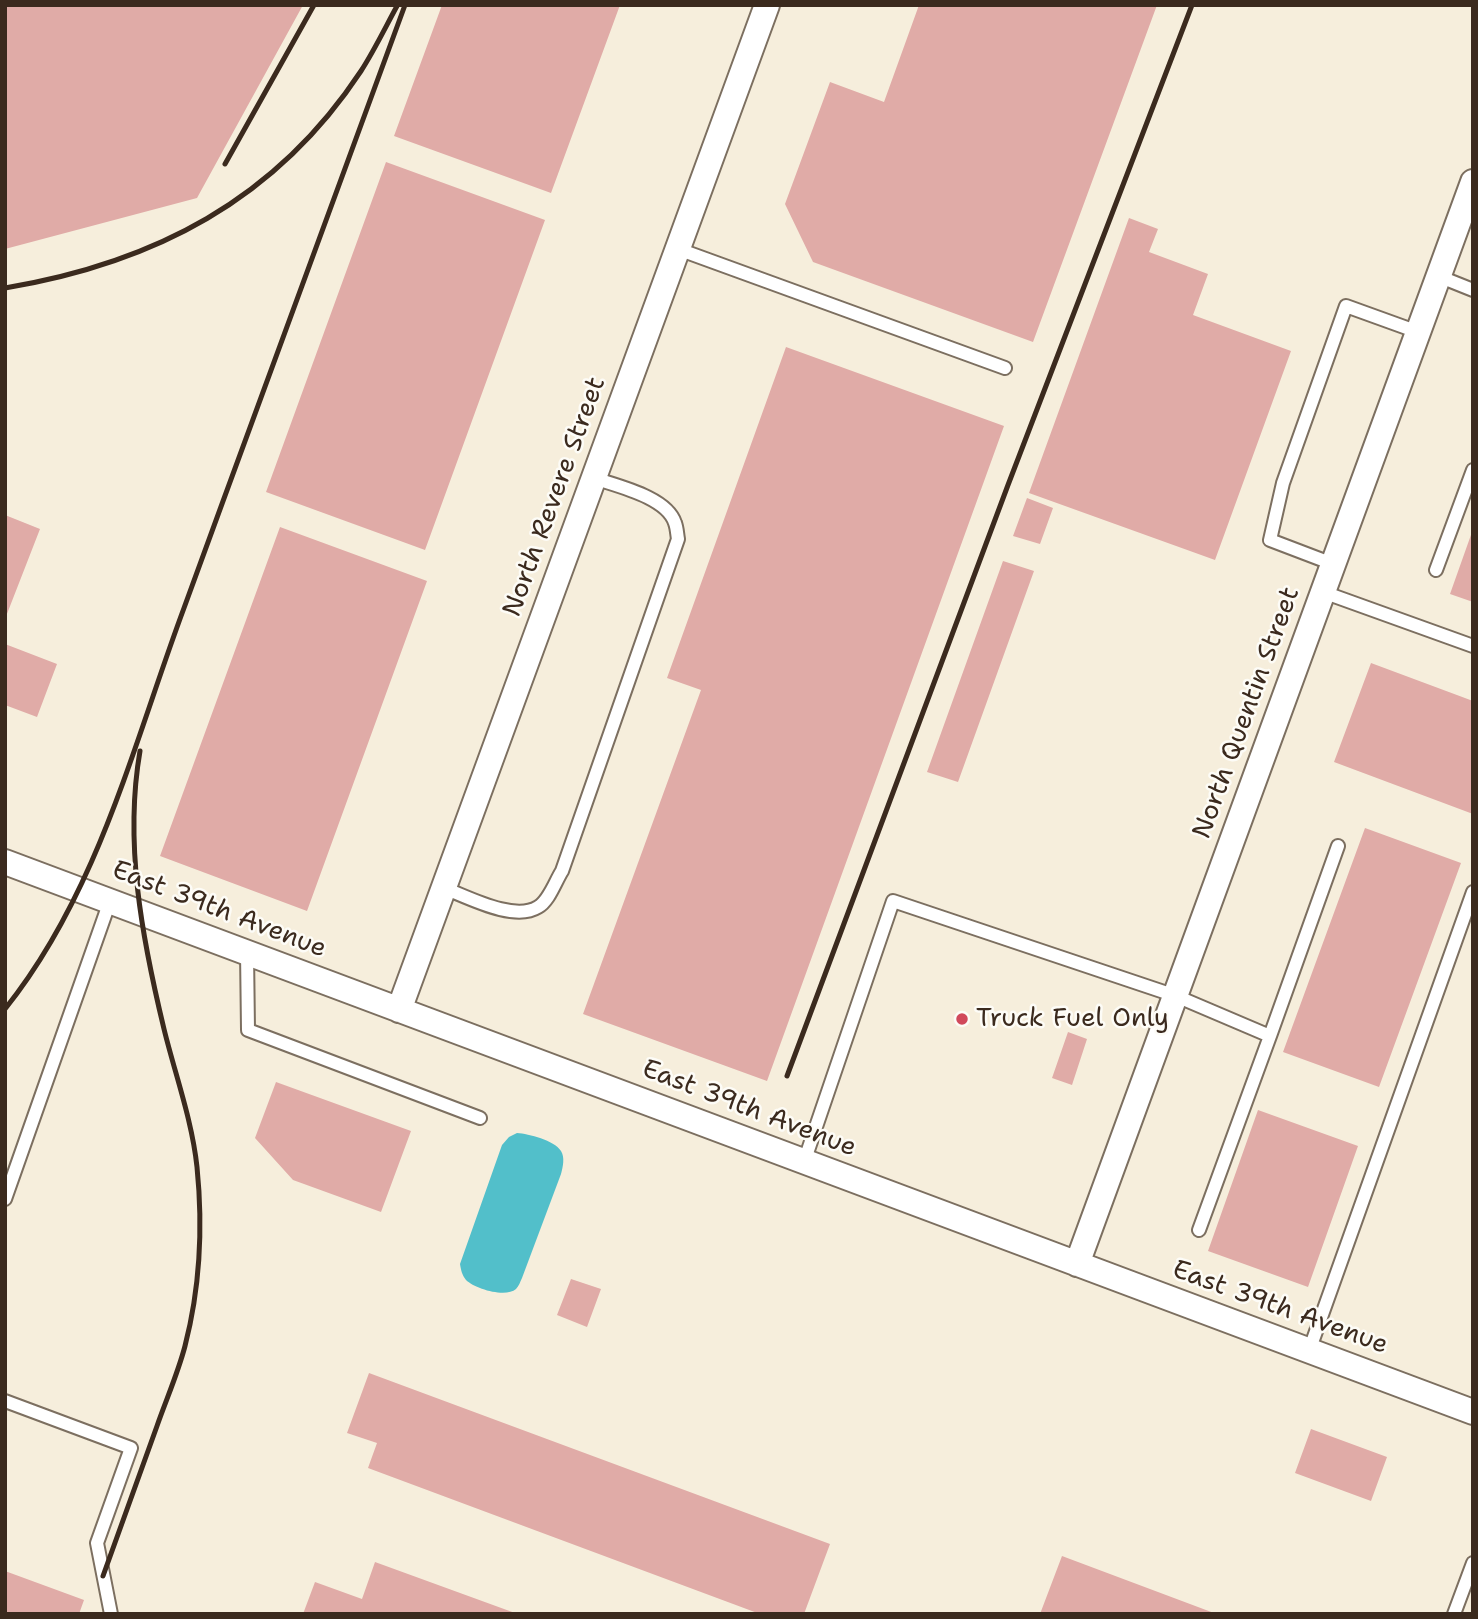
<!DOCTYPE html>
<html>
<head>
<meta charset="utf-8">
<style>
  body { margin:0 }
  #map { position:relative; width:1478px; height:1619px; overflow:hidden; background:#f6eedc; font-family:"Shantell Sans",sans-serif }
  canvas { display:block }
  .frame { position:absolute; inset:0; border:7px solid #3b2a1e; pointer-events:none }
</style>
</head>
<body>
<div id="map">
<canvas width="1478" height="1619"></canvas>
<div class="frame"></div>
</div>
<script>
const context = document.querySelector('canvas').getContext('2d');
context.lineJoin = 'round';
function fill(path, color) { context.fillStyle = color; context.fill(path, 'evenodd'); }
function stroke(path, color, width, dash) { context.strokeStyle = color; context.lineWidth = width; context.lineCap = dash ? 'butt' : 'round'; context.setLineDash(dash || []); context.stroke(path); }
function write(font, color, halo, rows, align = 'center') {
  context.font = font + ' "Shantell Sans",sans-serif'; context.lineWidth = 5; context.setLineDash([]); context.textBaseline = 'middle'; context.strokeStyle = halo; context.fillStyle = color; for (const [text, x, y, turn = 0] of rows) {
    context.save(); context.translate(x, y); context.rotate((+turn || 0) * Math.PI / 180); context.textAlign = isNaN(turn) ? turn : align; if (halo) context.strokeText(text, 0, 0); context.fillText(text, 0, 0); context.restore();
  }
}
fill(new Path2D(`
  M517,1133C529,1134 554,1140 561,1151C565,1157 563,1167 561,1174L522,1278C520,1282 519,1286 516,1289C506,1298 475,1289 466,1280C462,1275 461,1270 460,1264L502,1145L509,1137Z`), '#52bfca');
fill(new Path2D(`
  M5,5H303L197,198L5,249Z
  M442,5H620L551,193L394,136Z
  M919,5H1157L1033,342L813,262L785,204L830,82L884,102Z
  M386,162L545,220L425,550L266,492Z
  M1129,218L1158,229L1149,252L1208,274L1193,315L1291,351L1215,560L1029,493Z
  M786,347L1004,426L767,1081L583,1014L701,690L667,678Z
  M1027,498L1053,508L1040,544L1013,536Z
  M5,515L40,529L5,619Z
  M280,527L427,581L307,911L160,856Z
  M1472,532L1473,533V602L1450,594Z
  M1003,561L1034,571L958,782L927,772Z
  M5,644L57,664L37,717L5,705Z
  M1371,663L1473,701V814L1334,762Z
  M1365,828L1461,863L1379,1087L1283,1052Z
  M1068,1032L1087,1039L1072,1085L1052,1078Z
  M276,1082L411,1131L381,1212L293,1180L255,1138Z
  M1258,1110L1358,1146L1308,1287L1208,1251Z
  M571,1279L601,1289L587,1327L557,1315Z
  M369,1373L830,1544L804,1614H760L368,1468L377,1443L347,1433Z
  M1311,1429L1387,1457L1371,1501L1295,1473Z
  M1062,1556L1214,1613V1614H1040Z
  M375,1562L515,1613V1614H303L315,1582L362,1599Z
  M5,1571L84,1600L79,1614H5Z`), '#e0aba7');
const service = new Path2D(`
  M678,249L1005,368
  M1438,276L1473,290
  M1333,564L1270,540L1283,483L1346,306L1418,332
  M1436,570L1473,470
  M1323,592L1473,646
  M444,888C468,897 514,922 538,907C549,901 555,882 562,871L678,539C677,534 677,528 675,523C667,497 617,486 594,478
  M247,952L248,1030L480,1118
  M1270,1036L1338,846
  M804,1162L893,901L1176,996L1270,1036L1199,1230
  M5,1199L110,901
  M1309,1351L1473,892
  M5,1401L131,1448L97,1543L111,1614
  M1454,1614L1473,1563`);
const minor = new Path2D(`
  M5,862L1473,1412
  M399,1010L767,5
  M1077,1264L1473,182`);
stroke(service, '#7c6f60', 16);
stroke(minor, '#7c6f60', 28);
stroke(service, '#fff', 12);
stroke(minor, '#fff', 24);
stroke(new Path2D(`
  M225,164L314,5
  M5,288C154,263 276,200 361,71C374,51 385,28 397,6
  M5,1009C98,893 133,745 184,608C257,407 332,207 405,5
  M787,1076L1008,485L1192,5
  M103,1576C121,1526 139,1476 157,1426C166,1400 178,1373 185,1346C200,1288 203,1227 197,1167C192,1120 175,1074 164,1029C142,938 124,843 140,751`), '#3b2a1e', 5);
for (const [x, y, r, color] of [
  [962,1019,7,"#d1495b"]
]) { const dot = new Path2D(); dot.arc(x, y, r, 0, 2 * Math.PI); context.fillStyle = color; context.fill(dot); stroke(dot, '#fdfcf7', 2.5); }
write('26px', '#3b2a1e', '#fdfcf7', [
  ["North Revere Street",555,497,-70],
  ["North Quentin Street",1247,713,-70],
  ["East 39th Avenue",219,910,21],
  ["East 39th Avenue",749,1109,21],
  ["East 39th Avenue",1280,1308,20]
]);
write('26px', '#3b2a1e', '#fdfcf7', [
  ["Truck Fuel Only",976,1019]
], 'left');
</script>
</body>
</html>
